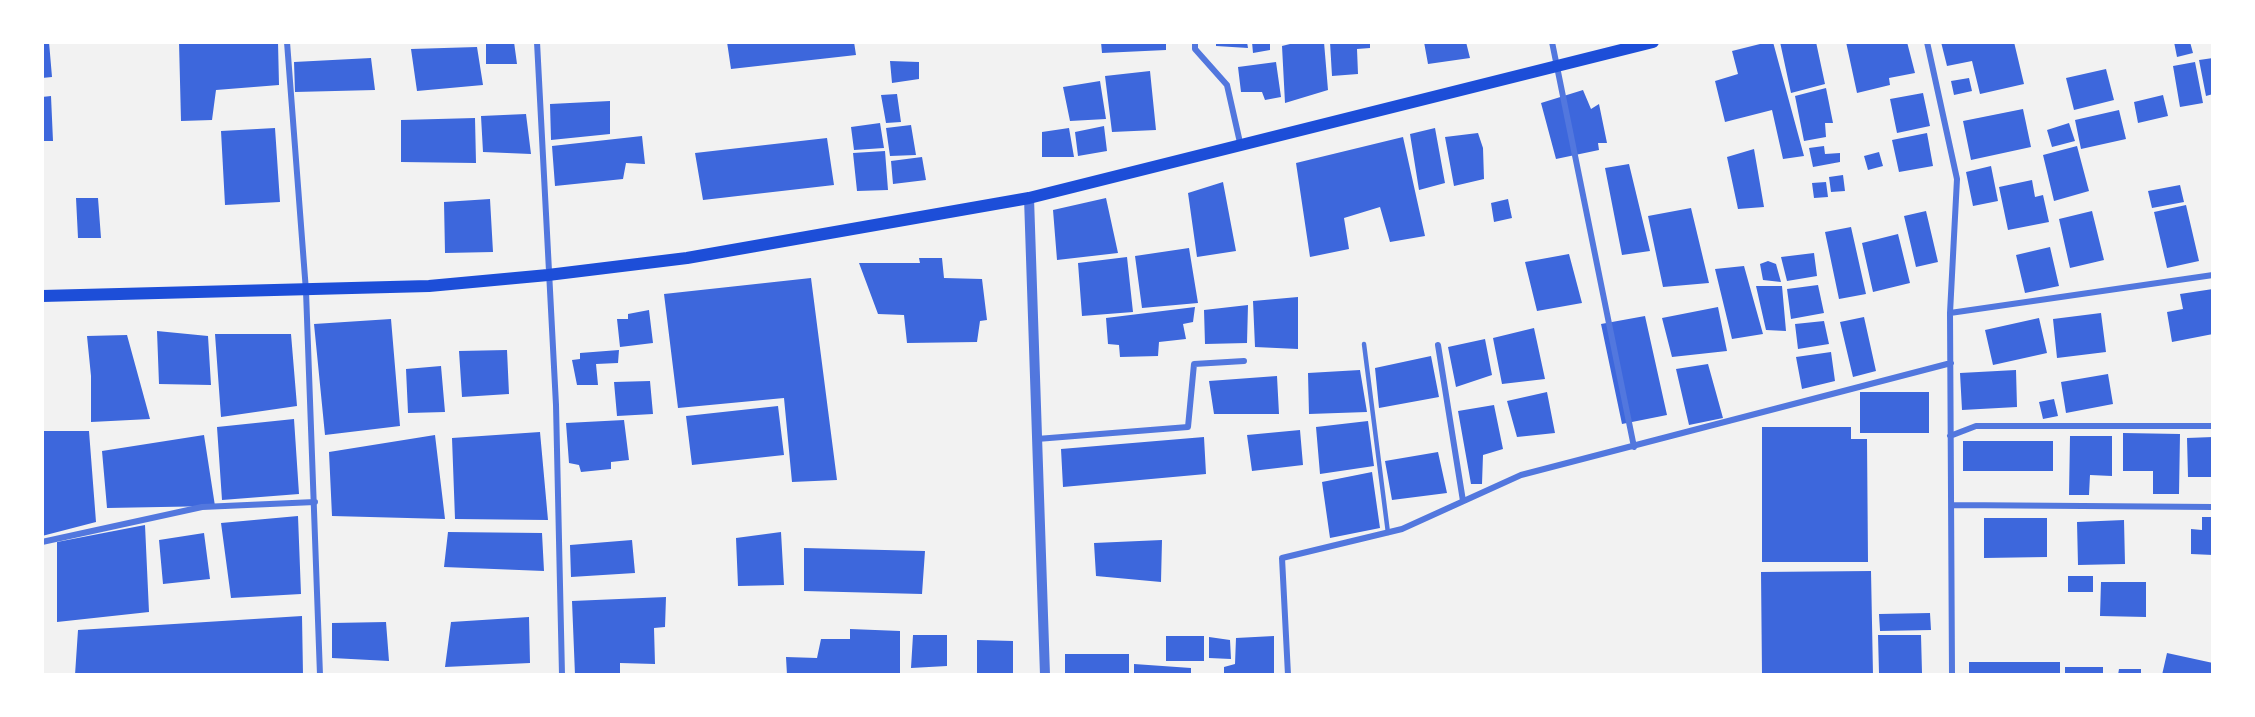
<!DOCTYPE html>
<html>
<head>
<meta charset="utf-8">
<style>
  body { margin:0 }
  #map { position:relative; width:2255px; height:717px; overflow:hidden; background:#f2f2f2; font-family:Helvetica,sans-serif }
  canvas { display:block }
  .frame { position:absolute; inset:0; border:44px solid #fff; pointer-events:none }
</style>
</head>
<body>
<div id="map">
<canvas width="2255" height="717"></canvas>
<div class="frame"></div>
</div>
<script>
const context = document.querySelector('canvas').getContext('2d');
context.lineJoin = 'round';
function fill(path, color) { context.fillStyle = color; context.fill(path, 'evenodd'); }
function stroke(path, color, width, dash) { context.strokeStyle = color; context.lineWidth = width; context.lineCap = dash ? 'butt' : 'round'; context.setLineDash(dash || []); context.stroke(path); }
fill(new Path2D(`
  M42,42H49L52,77L42,78Z
  M179,42H278L279,85L216,90L212,120L181,121Z
  M514,42L517,64H486V43Z
  M727,42H854L856,55L731,69Z
  M1101,42H1166V50L1102,53Z
  M1216,42H1247L1248,48L1216,46Z
  M1252,42H1270V50L1253,53Z
  M1298,42H1324L1328,90L1285,103L1282,46Z
  M1330,42H1370V48L1357,49L1358,74L1332,76Z
  M1424,42H1466L1470,58L1428,64Z
  M1768,42H1773L1804,156L1783,159L1772,110L1725,122L1715,81L1738,74L1732,51Z
  M1780,42H1816L1825,84L1791,93Z
  M1846,42H1907L1915,73L1889,78L1890,85L1857,93Z
  M1941,42H2014L2024,84L1980,94L1972,61L1947,66Z
  M2174,42H2190L2193,53L2177,57Z
  M477,47L483,85L417,91L411,49Z
  M371,58L375,90L295,92L294,62Z
  M2213,58V94L2206,96L2199,60Z
  M890,61L919,62V79L892,83Z
  M1276,62L1281,97L1265,100L1262,92H1241L1238,67Z
  M2195,62L2203,103L2180,107L2173,66Z
  M2106,69L2114,100L2074,110L2066,78Z
  M1150,71L1156,130L1112,132L1105,76Z
  M1969,78L1972,91L1954,95L1951,81Z
  M1100,81L1106,119L1070,121L1063,87Z
  M1826,88L1833,123H1825L1826,137L1804,141L1795,96Z
  M1583,90L1591,109L1599,104L1607,143H1598L1599,150L1556,159L1541,103Z
  M1923,93L1930,126L1897,133L1890,99Z
  M897,94L901,122L886,123L881,95Z
  M2163,95L2168,116L2138,123L2134,102Z
  M51,96L53,141H42V97Z
  M610,101V134L551,140L550,104Z
  M2023,109L2031,147L1971,160L1963,121Z
  M2119,110L2126,139L2081,149L2075,120Z
  M526,114L531,154L483,152L481,116Z
  M475,118L476,163L401,162V120Z
  M880,123L884,148L854,150L851,127Z
  M2069,123L2075,141L2052,147L2047,130Z
  M911,125L916,155L890,156L886,128Z
  M1104,126L1107,151L1078,156L1075,132Z
  M275,128L280,202L225,205L221,131Z
  M1069,128L1074,157H1042V132Z
  M1435,128L1445,183L1419,190L1410,134Z
  M1478,133L1483,148L1484,179L1454,186L1445,137Z
  M1927,133L1933,166L1899,172L1892,140Z
  M642,136L645,164L626,163L623,179L555,186L552,146Z
  M1403,137L1425,236L1390,242L1380,207L1344,218L1349,249L1310,257L1296,163Z
  M827,138L834,185L703,200L695,153Z
  M1824,146L1825,154L1840,153V162L1813,167L1809,148Z
  M2077,146L2089,191L2054,201L2043,155Z
  M1754,149L1764,207L1738,209L1727,157Z
  M885,151L888,190L857,191L853,153Z
  M1879,152L1883,166L1868,170L1864,156Z
  M922,157L926,180L893,184L891,161Z
  M1629,164L1650,251L1622,255L1605,168Z
  M1991,166L1998,201L1973,206L1966,172Z
  M1843,175L1845,191L1831,192L1829,177Z
  M2032,180L2035,197L2043,195L2049,222L2008,230L1999,187Z
  M1223,182L1236,251L1197,257L1188,193Z
  M1826,182L1828,197L1814,198L1812,183Z
  M2180,185L2184,202L2152,208L2148,191Z
  M76,198H98L101,238H78Z
  M1106,198L1118,253L1057,260L1053,210Z
  M490,199L493,252L445,253L444,202Z
  M1508,199L1512,218L1494,222L1491,203Z
  M2186,205L2199,261L2167,268L2154,212Z
  M1691,208L1709,283L1663,287L1648,216Z
  M1926,211L1938,262L1916,267L1904,216Z
  M2092,211L2104,260L2070,268L2059,219Z
  M1851,227L1866,294L1839,299L1825,232Z
  M1898,234L1910,283L1873,292L1862,243Z
  M2050,247L2059,286L2025,293L2016,255Z
  M1189,248L1198,303L1142,308L1135,256Z
  M1814,253L1817,276L1787,281L1781,257Z
  M1569,254L1582,303L1537,311L1525,262Z
  M1127,257L1133,312L1082,316L1078,263Z
  M919,258H942L944,278L982,279L987,320L980,321L977,342L907,343L904,315L878,314L859,263H920Z
  M1768,261L1776,264L1781,282L1763,280L1760,264Z
  M1744,266L1763,334L1732,339L1715,269Z
  M811,278L837,480L792,482L784,398L678,408L664,294Z
  M1818,285L1824,313L1791,319L1787,289Z
  M1756,286H1782L1786,331L1766,330Z
  M2213,289V334L2172,342L2167,312L2183,309L2180,294Z
  M1298,297V349L1255,347L1253,301Z
  M1248,305L1247,343L1205,344L1204,310Z
  M1195,307L1193,322L1183,324L1186,339L1159,342L1158,356L1120,357L1119,345L1108,344L1106,318Z
  M1718,307L1727,351L1672,357L1662,318Z
  M649,310L653,343L620,347L617,319H628V314Z
  M2101,313L2106,352L2057,358L2053,319Z
  M1645,316L1667,415L1622,424L1601,324Z
  M1864,317L1876,371L1853,377L1840,322Z
  M2039,318L2047,353L1993,365L1985,330Z
  M391,319L400,426L325,435L314,324Z
  M1824,321L1829,344L1798,349L1795,324Z
  M1534,328L1545,379L1502,384L1493,338Z
  M157,331L208,336L211,385L159,384Z
  M215,334H291L297,406L221,417Z
  M127,335L150,419L91,422V376L87,336Z
  M1485,339L1492,375L1456,387L1448,347Z
  M507,350L509,394L462,397L459,351Z
  M619,350L618,363L596,364L598,385H577L572,360L580,359V353Z
  M1831,352L1835,381L1802,389L1796,357Z
  M1431,356L1439,397L1379,408L1375,368Z
  M1708,364L1723,418L1689,425L1676,369Z
  M441,366L445,412L408,413L406,369Z
  M1360,370L1367,412L1309,414L1308,373Z
  M2016,370L2017,407L1962,410L1960,373Z
  M2108,374L2113,404L2066,413L2061,382Z
  M1277,376L1279,414H1214L1209,381Z
  M650,381L653,414L617,416L614,382Z
  M1547,392L1555,433L1517,437L1507,401Z
  M1860,392H1929V433H1860Z
  M2054,399L2058,416L2043,419L2039,402Z
  M1494,405L1503,449L1483,455L1482,484H1471L1458,411Z
  M778,406L784,455L692,465L686,416Z
  M294,419L299,494L222,500L217,427Z
  M624,420L629,460L611,462V469L581,472L579,465L569,463L566,423Z
  M1368,421L1374,466L1320,474L1316,427Z
  M1762,427H1851V439H1867L1868,562H1762Z
  M1300,430L1303,465L1252,471L1247,435Z
  M42,431H89L96,522L42,536Z
  M540,432L548,520L455,519L452,438Z
  M2123,433L2180,434L2179,494H2153V471H2123Z
  M204,435L215,506L107,508L102,451Z
  M435,435L445,519L332,516L329,452Z
  M2070,436H2112V476L2090,475L2089,495H2069Z
  M1204,437L1206,474L1063,487L1061,449Z
  M2213,437V477H2188L2187,438Z
  M1963,441H2053V471H1963Z
  M1438,452L1447,493L1392,500L1385,461Z
  M1372,472L1380,528L1330,538L1322,482Z
  M298,516L301,594L231,598L221,523Z
  M2202,517H2213V555L2191,554V529L2202,530Z
  M1984,518H2047V557L1984,558Z
  M2124,520L2125,564L2078,565L2077,522Z
  M145,525L149,612L57,622V542Z
  M448,532L542,533L544,571L444,567Z
  M781,532L784,585L738,586L736,538Z
  M204,533L210,579L163,584L159,540Z
  M632,540L635,573L571,577L570,545Z
  M1162,540L1161,582L1096,576L1094,543Z
  M804,548L925,551L922,594L804,591Z
  M1871,571L1873,675H1762L1761,572Z
  M2068,576H2093V592H2068Z
  M2101,582H2146V617L2100,616Z
  M666,597L665,627L654,628L655,664L620,663V675H575L572,601Z
  M1930,613L1931,630L1880,631L1879,614Z
  M302,616L303,675H75L78,630Z
  M529,617L530,663L445,667L451,622Z
  M386,622L389,661L332,658V623Z
  M850,629L900,631V675H787L786,657L817,658L821,639H850Z
  M913,635H947V666L911,668Z
  M1878,635H1921L1922,673H1879Z
  M1166,636H1204V661H1166Z
  M1274,636V675H1224V667L1235,664L1236,638Z
  M1209,637L1230,640L1231,659L1209,658Z
  M977,640L1013,641V674L977,673Z
  M2167,653L2213,663V675H2162Z
  M1065,654H1129V675H1065Z
  M1969,662H2060V675H1969Z
  M1134,664L1191,668V675H1134Z
  M2065,667H2103V675H2065Z
  M2119,669H2141V675H2118Z`), '#3d67dc');
stroke(new Path2D(`
  M1364,344L1388,533`), '#5277de', 4.5);
stroke(new Path2D(`
  M287,42L306,291L320,675
  M537,42L556,405L562,675
  M1195,42V49L1227,85L1241,147
  M1552,42L1634,447
  M1927,42L1957,179L1950,313L1952,675
  M1950,313L2213,275
  M1438,345L1463,501
  M1950,436L1976,426H2213
  M1037,439L1188,427L1194,364L1244,361
  M1952,505L2213,507
  M42,542L202,507L315,502
  M1288,675L1282,558L1402,529L1521,475L1951,363`), '#5277de', 6);
stroke(new Path2D(`
  M1029,198L1045,675`), '#5277de', 10);
stroke(new Path2D(`
  M42,296L429,286L548,275L687,258L1029,198L1653,42`), '#1d4ed8', 12);
</script>
</body>
</html>
